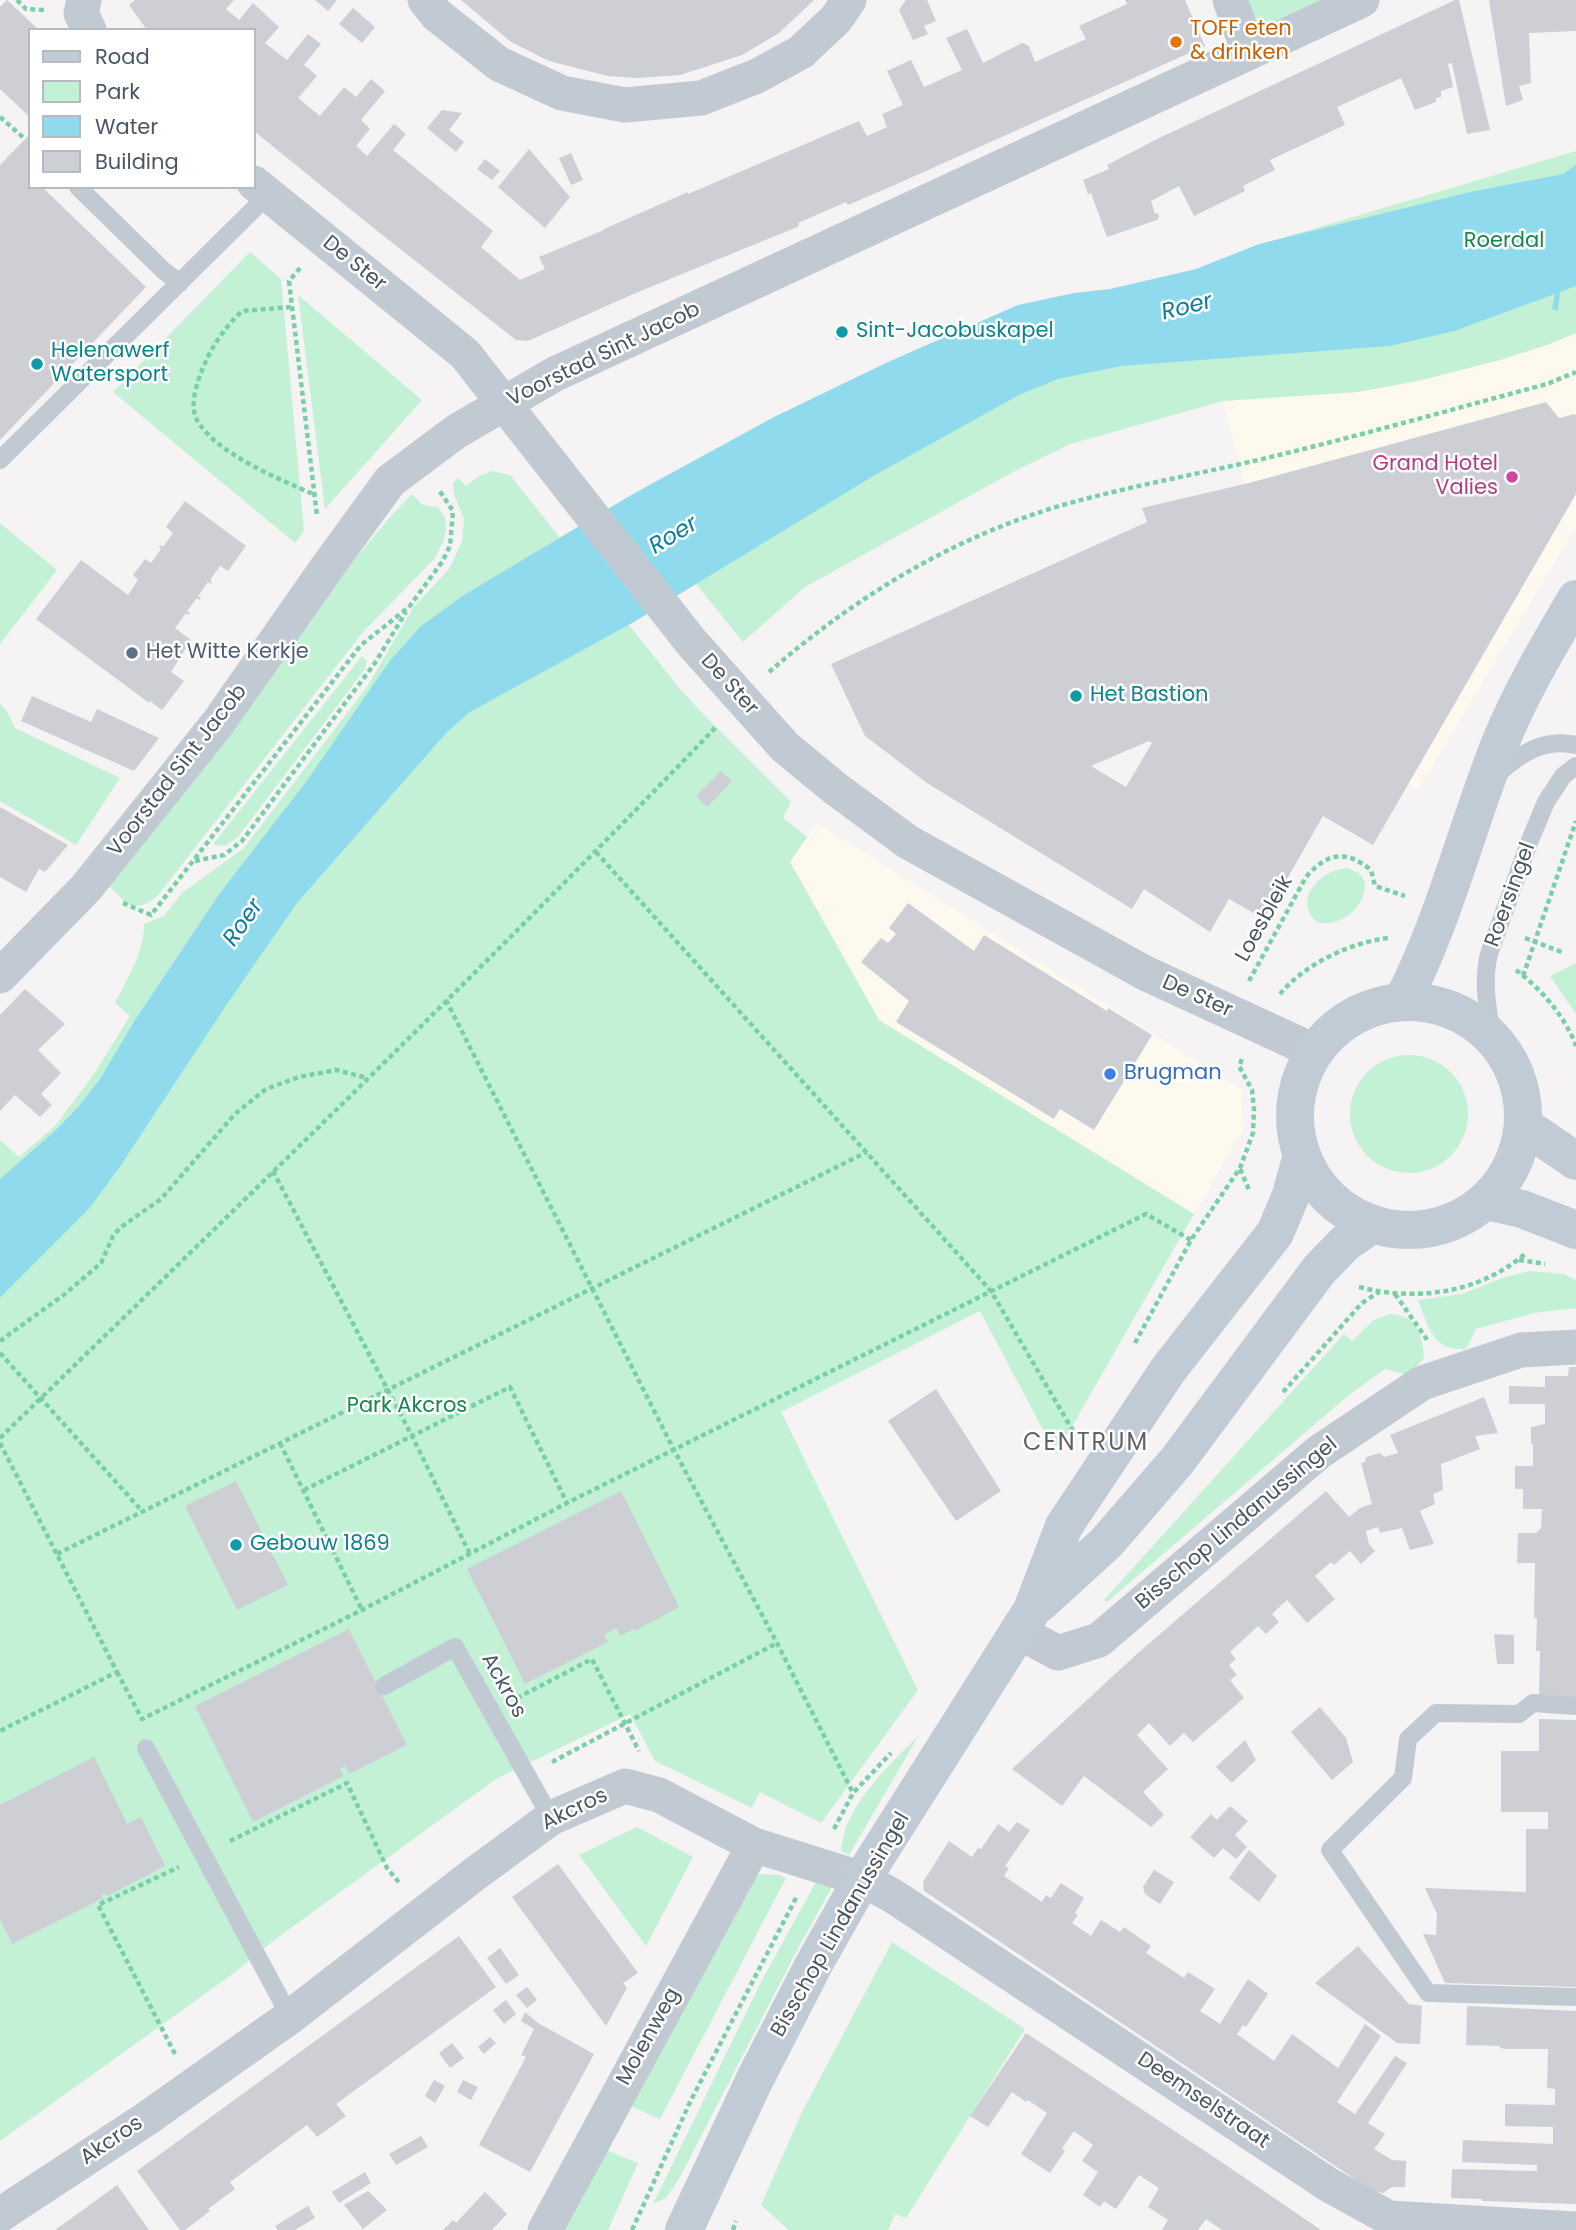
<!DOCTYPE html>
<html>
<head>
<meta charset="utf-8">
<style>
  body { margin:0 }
  #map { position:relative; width:1576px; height:2230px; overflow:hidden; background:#f5f3f3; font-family:Poppins,sans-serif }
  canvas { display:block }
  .legend { position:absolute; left:28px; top:28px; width:228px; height:161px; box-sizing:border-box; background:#fff; border:2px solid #b7bbc0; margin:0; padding:9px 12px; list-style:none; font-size:21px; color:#4a5661 }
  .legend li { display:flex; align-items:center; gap:14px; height:35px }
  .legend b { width:35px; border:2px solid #b7bbc0 }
</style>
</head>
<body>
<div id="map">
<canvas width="1576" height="2230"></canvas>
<ul class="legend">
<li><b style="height:9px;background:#c1cbd6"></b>Road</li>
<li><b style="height:19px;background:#c3f1d5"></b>Park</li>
<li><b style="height:19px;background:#90daee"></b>Water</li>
<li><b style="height:19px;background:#cdcfd5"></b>Building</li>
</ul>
</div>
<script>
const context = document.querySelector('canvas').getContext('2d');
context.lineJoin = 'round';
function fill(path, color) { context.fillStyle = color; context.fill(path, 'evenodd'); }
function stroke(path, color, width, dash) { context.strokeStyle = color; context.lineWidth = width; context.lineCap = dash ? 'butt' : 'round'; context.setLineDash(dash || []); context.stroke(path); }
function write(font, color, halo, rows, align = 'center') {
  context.font = font + ' Poppins,sans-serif'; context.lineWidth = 5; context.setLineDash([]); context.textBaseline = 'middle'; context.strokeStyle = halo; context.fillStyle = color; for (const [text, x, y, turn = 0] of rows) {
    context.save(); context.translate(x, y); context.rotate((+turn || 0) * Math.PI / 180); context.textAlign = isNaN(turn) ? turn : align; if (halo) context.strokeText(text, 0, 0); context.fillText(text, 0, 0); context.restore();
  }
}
fill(new Path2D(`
  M1576,333V527L1418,789L1310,726L1223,401L1358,392L1422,380L1500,360L1547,345Z
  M817,823L1241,1089L1243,1129L1194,1214L879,1020L790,862Z`), '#fdf9ef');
fill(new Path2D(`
  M1246,0H1321L1258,29Z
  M1576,151V333L1547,345L1500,360L1422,380L1358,392L1223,401L1070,444L1015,471L805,587L743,642L696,584L629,625L680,689L708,719L791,802L783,818L807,837L790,862L879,1020L1194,1214L1056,1454L980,1311L781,1412L918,1690L821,1823L760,1792L752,1808L655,1761L630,1714L496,1779L273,1941L234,1973L0,2141V1298L89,1209L144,1130L0,1281V1140L19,1157L55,1126L94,1074L130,1016L115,1003C128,978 144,952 144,924L164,916L182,893L244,848L367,687L413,608L449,569L462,542L464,519L454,494L453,483L458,478L466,486L479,476L492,471L510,475L560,538L633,495L1011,312L1196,270L1259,245Z
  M250,252L281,279L304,531L295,543L113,392Z
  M298,295L422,400L325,509Z
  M412,494L423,505L438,507L445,518L446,529L444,540L434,559L363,632L159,894C150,903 140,909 127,904L107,884C150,831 194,780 235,726C293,648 344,563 412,494Z
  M0,523L57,570L0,644Z
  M362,656L367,661L365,669L238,837L224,846L215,845L214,843Z
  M0,704L6,710L15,728L120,778L76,845L0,801Z
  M1347,868L1359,873L1365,882C1366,907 1341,928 1317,922C1292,899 1321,870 1347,868Z
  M1576,963V1014L1550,976Z
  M1350 1114a59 59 0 1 1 118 0a59 59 0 1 1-118 0Z
  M1529,1271L1564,1274L1576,1280V1308L1534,1313L1476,1329L1466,1349C1433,1352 1428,1326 1418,1300L1462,1294L1502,1278Z
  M1390,1314C1416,1315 1423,1334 1424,1358L1409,1375L1385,1369L1349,1395L1107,1602L1104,1600L1344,1334L1352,1341L1374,1320Z
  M919,1735L849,1855L841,1851C845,1804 888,1767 919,1735Z
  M637,1827L693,1857L646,1946L579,1855Z
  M760,1874L779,1875L786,1878L660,2119L628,2105L750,1882Z
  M817,1880L832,1887L794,1956L679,2179L666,2198L653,2204L762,1980Z
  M892,1942L1025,2029L906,2218L895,2214L888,2230H789L761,2205L802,2112Z
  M604,2149L638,2163L608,2230H559Z`), '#c3f1d5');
fill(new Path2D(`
  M1576,165V286L1560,292L1558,311L1552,309L1555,294L1454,331L1390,346L1121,366L1058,379L1019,395L875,475L632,623L470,712L447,732L297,903L227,1004L121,1165L89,1209L0,1298V1179L56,1130L79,1106L100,1079L135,1020L220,893L306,782L389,662L421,626L464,595L633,494L774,417L888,362L1018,305L1074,293L1110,289L1196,269L1259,244L1470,192L1563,174Z`), '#90daee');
fill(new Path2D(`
  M7,0L39,30H30V117L0,89V7Z
  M135,0H234L226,9L239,20L253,3L279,27L265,43L287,60L308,34L321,44L304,65L317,76L298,98L320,116L344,87L356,97L371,79L385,91L361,120L370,129L356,146L367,156L394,124L406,134L393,150L493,231L481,247L520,280L545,269L539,257L604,230V229L688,192V194L859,121L867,136L887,127L882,114L903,105L887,71L911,60L924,87L962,70L946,38L967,29L983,63L1022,43L1029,46L1035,62L1086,39L1079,26L1127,4L1125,0H1185L1205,46L890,187L848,205L846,202L798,223L799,226L797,227L631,295L528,341L516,340L371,226L254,131V30H147L129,5Z
  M315,0H337L328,11Z
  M461,0H814L779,33L742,55L680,75L638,78L608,76L549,61L511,42Z
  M906,0H927L936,21L924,26L928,34L913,40L899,10Z
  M1455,0H1459L1490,130L1467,134L1452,63L1448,64L1453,87L1441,91V97L1436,98V102L1415,110L1401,78L1337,107L1345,125L1270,160L1275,170L1243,186L1245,191L1194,216L1179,186L1151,201L1155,214L1158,213L1159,217L1157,220L1107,237L1091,193L1088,194L1083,180L1109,169L1107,165L1157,139Z
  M1489,0H1576V31L1529,33L1531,83L1519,86L1523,100L1506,106Z
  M353,8L375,27L362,43L339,24Z
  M442,110L462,113L449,130L464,142L456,152L427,128Z
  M30,134V187H42L146,287L0,440V165Z
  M529,149L570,197L545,228L498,187Z
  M571,153L583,180L571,185L559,158Z
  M485,159L500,171L492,180L477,169Z
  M845,325L850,336L842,340H836L834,335L837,329Z
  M1546,402L1559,418L1575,414L1576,416V494L1373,845L1323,816L1264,919L1229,899L1210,932L1144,889L1132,909L927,783L865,736L831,664L1147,522L1142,508L1249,483ZM1149,741L1152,743L1126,787L1091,766Z
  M185,501L246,546L228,571L220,566L210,580L212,582L211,584L208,582L198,596L201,598L199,600L197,598L187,611L190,613L188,615L186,613L175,628L191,640L171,672L184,681L162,710L150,701L149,703L36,619L81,560L128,595L138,580L133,575L145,559L151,563L161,549L159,547L161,545L163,547L173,533L166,527Z
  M32,696L91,722L97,709L159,738L134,771L21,721Z
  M721,771L732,781L707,807L696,796Z
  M0,807L68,845L45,872L39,869L26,892L0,877Z
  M908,903L974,951L984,935L1107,1011L1108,1008L1152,1035L1094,1130L1060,1109L1054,1119L896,1022L909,1001L861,962L881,938L888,943L896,934L889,928Z
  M25,989L65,1024L38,1050L61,1073L41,1094L52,1105L40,1117L15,1095L0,1111V1015Z
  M1569,1367H1576V1697H1539L1540,1651H1536L1537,1618H1534L1535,1563H1517L1518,1533H1536L1541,1528L1542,1509H1523V1489H1515V1466H1533V1444H1531V1427L1545,1424V1404H1509V1386L1545,1387V1376H1568Z
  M936,1389L1001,1491L956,1521L888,1421Z
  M1484,1397L1498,1433L1475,1436L1480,1449L1441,1464L1443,1490L1433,1494L1435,1504L1420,1511L1434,1544L1410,1550L1402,1528L1380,1533L1378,1527L1366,1531L1369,1544L1375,1551L1361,1564L1350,1551L1334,1565L1331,1562L1315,1576L1335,1599L1307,1623L1287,1600L1272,1614L1279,1622L1266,1634L1258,1626L1230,1652L1236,1659L1229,1665L1237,1675L1230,1680L1244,1698L1193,1742L1184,1733L1170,1746L1149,1723L1137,1735L1168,1769L1143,1792L1164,1815L1151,1827L1084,1776L1062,1806L1012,1769L1138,1653L1326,1491L1349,1517L1360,1508L1372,1504L1361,1463L1365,1462L1366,1457L1380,1453L1384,1457L1398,1453L1390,1435Z
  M236,1481L288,1585L237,1610L185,1506Z
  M621,1491L679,1607L635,1631L634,1629L620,1636L617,1628L604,1635L608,1642L525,1684L467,1569Z
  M349,1629L407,1745L349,1774L345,1766L340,1769L344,1776L253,1822L195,1706Z
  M1494,1634L1514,1635V1664H1497Z
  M1320,1707L1346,1738L1353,1762L1332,1780L1291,1732Z
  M1539,1719L1576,1720V1987L1445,1983L1423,1934L1436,1935L1437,1914L1425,1888L1526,1892V1829H1548V1812H1501V1751H1539Z
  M1245,1740L1256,1760L1232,1783L1216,1767Z
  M94,1757L127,1824L141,1817L165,1866L107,1896L105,1893L101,1895L103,1898L12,1944L0,1919V1805Z
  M1230,1806L1248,1821L1235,1835L1247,1847L1236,1859L1223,1848L1214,1858L1190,1837L1211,1814L1217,1820Z
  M1017,1822L1030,1830L1005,1866L1009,1868L1004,1876L1042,1902L1046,1895L1051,1898L1061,1883L1084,1898L1075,1913L1078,1915L1072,1923L1091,1936L1101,1920L1120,1932L1124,1927L1151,1946L1146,1953L1184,1978L1188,1972L1215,1989L1200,2011L1220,2024L1248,1979L1268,1994L1246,2027L1243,2025L1237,2034L1274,2061L1292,2034L1338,2068L1365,2024L1381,2036L1337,2102L1355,2114L1395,2056L1407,2063L1368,2123L1385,2134L1374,2149L1392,2160L1406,2161L1405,2187H1392L1383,2193L1371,2190L924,1891L923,1882L949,1841L972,1857L978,1848L981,1849L998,1824L1009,1832Z
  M1249,1850L1277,1876L1259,1902L1229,1878Z
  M558,1864L638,1973L623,1983L627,1988L606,2026L512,1897Z
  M1154,1870L1174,1882L1160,1904L1145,1894L1143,1887Z
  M459,1936L496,1987L336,2104L346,2116L317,2137L307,2125L230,2182L235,2189L208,2209L210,2211L185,2230H180L137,2171Z
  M1358,1946L1409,2004L1422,2006L1420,2044L1397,2043L1315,1983Z
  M500,1948L519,1975L506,1984L487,1958Z
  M527,1987L537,2000L527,2008L516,1995Z
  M506,2000L516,2014L504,2024L493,2010Z
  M1467,2006L1576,2011V2204L1482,2201V2199L1451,2198L1452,2169L1537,2171V2165L1462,2162L1463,2140L1553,2144V2127L1505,2126V2104L1555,2105V2089L1547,2088L1548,2049H1506L1500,2048V2046L1466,2045Z
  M525,2012L538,2023L594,2054L530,2172L479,2145L526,2057L521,2055L534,2029L521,2021Z
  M1026,2033L1220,2161L1321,2230H1222L1206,2219L1198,2230H1162L1168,2220L1148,2207L1159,2188L1139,2175L1116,2209L1104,2201L1100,2207L1083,2195L1098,2172L1082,2161L1093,2145L1074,2131L1062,2148L1065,2151L1050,2173L1021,2154L1047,2113L1028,2100L1026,2102L1012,2092L988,2127L970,2116Z
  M490,2037L496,2043L484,2054L478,2047Z
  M452,2043L464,2058L450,2068L439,2053Z
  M434,2080L445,2086L435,2103L425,2096Z
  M463,2080L478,2087L471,2100L457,2092Z
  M421,2136L428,2147L396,2165L389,2154Z
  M365,2172L371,2183L339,2203L332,2192Z
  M117,2185L149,2230H55L87,2207Z
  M368,2191L387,2210L363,2229L344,2205Z
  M485,2192L507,2214L492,2230H443L453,2220L456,2223Z
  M308,2206L315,2218L295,2230H278L275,2226Z`), '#cdcfd5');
stroke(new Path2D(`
  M17,0L26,9L44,10
  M0,117L25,139
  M300,268L289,281L317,516
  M291,307L242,311C225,327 212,346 203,368C197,382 189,406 197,420C215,453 279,479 313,494
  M769,672C855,597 953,537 1063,505C1133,485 1205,473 1275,456C1366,434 1457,408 1547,384L1576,372
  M596,852L991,1291L1076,1436
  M195,861L224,855L242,841L375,663L406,612
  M123,903L151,915L361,645L409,607L442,562L450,546L453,511L439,490
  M1525,938L1564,953
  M1516,970C1541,989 1565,1016 1576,1046
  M1523,976L1576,821
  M1249,981L1306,877C1327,853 1345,849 1371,870L1375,886L1405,896
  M1280,994C1305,964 1349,943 1388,938
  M446,1000L674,1450L777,1643L853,1793
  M1240,1169L1249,1190
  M273,1171L412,1436L470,1554
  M1519,1260L1545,1264
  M1359,1287C1417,1302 1479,1293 1525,1254
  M1395,1294L1428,1341
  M0,1341L65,1294L101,1263L113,1236L121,1227L161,1199L235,1114L266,1089L299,1077L336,1070L367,1078
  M1135,1343L1191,1240L1240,1168L1253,1133L1254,1109L1252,1090L1239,1066L1242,1059
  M0,1353L142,1511
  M1283,1392L1362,1303L1379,1292
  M0,1438C241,1203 484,969 717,726
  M0,1443L117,1672L0,1731
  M280,1443L362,1610
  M304,1490L510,1387L567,1503
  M57,1554L867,1152
  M117,1672L142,1719L362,1610L567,1503L1146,1214L1191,1240
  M517,1698L592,1659L639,1751
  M552,1762L777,1643
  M834,1829L853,1793L891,1753
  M230,1841L347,1783L387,1868L401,1885
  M175,2054L98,1905L179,1867
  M632,2230L691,2100L796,1898
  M733,2230L736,2221`), '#7ad0a6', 4.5, [5, 3.5]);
stroke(new Path2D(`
  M78,187L164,271L180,283
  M0,460L268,195
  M1498,774C1520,753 1545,738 1576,745
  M1492,1037C1488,1010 1482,982 1489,954L1530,840L1546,802L1563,776L1576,766
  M384,1686L455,1647L551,1818
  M1576,1706L1533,1703L1519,1714L1436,1713L1408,1739L1403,1778L1330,1850L1428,1993L1576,1997
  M146,1748L290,2017`), '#c1cad2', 18);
stroke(new Path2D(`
  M84,0L81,13L89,30
  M425,0L437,15L499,64L562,93L625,105L701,98L757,76L801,52L836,19L849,0
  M1230,0L1249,52
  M254,183L465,354L692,643L785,747L836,789L908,842L1145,973L1314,1051
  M0,976L86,888L218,723L326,569L390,481L457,431L555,374L1362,0
  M1019,1632L1058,1653L1099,1640L1319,1452L1422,1383L1521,1350L1576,1347
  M0,2215L146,2119L290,2017L476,1873L551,1818L625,1786L659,1795L754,1845L862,1879L893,1896L1329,2185L1389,2218L1576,2229
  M545,2230L754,1845`), '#c1cad2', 35);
stroke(new Path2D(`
  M1295 1116a114 114 0 1 1 228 0a114 114 0 1 1-228 0Z
  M1402,1002C1445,919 1466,828 1501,741C1521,692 1549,645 1576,599
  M1523,1125L1576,1161
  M1486,1201L1522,1209L1576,1230
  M1039,1604L1106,1543L1177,1461L1319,1270L1345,1243L1373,1224
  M684,2230L755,2079L814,1964L862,1879L1032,1610L1064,1526L1168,1370L1275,1233L1291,1195L1302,1155`), '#c1cbd6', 38);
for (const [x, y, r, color] of [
  [1176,42,7,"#e8710a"],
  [842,332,7,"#0f9aa8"],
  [37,364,7,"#0f9aa8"],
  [1512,477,7,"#d1479c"],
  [132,653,7,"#5c6f8a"],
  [1076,696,7,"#0f9aa8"],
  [1110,1074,7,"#3f7fe0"],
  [236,1545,7,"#0f9aa8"]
]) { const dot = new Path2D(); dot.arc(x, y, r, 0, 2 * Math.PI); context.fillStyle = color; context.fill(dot); stroke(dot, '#fff', 2.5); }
write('21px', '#c56008', '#fff', [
  ["TOFF eten",1190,30],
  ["& drinken",1190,54]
], 'left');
write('21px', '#17864f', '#fff', [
  ["Roerdal",1504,242],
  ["Park Akcros",407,1407]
]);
write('21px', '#4a5661', '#fff', [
  ["De Ster",354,264,39],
  ["Voorstad Sint Jacob",604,355,-26],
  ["De Ster",729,685,48],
  ["Voorstad Sint Jacob",178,771,-52],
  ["Roersingel",1511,895,-70],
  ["Loesbleik",1265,919,-61],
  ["De Ster",1197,997,24],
  ["Bisschop Lindanussingel",1237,1524,-40],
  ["Ackros",503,1686,61],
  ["Akcros",575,1810,-26],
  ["Bisschop Lindanussingel",841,1925,-60],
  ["Molenweg",649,2037,-61],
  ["Deemselstraat",1203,2101,34],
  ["Akcros",112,2141,-34]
]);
write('21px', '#0d838f', '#fff', [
  ["Sint-Jacobuskapel",856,332],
  ["Helenawerf",51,352],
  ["Watersport",51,376],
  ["Het Bastion",1090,696],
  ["Gebouw 1869",250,1545]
], 'left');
write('21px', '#b23c85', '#fff', [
  ["Grand Hotel",1498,465],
  ["Valies",1498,489]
], 'right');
write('21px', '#4e5e75', '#fff', [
  ["Het Witte Kerkje",146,653]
], 'left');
write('21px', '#366cbe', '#fff', [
  ["Brugman",1124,1074]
], 'left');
write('italic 23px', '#0c7c9b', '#fff', [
  ["Roer",1187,308,-14],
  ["Roer",674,536,-31],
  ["Roer",244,923,-55]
]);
context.letterSpacing = '2px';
write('24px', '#5f6368', '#fff', [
  ["CENTRUM",1086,1444]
]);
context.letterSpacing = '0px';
</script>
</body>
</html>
